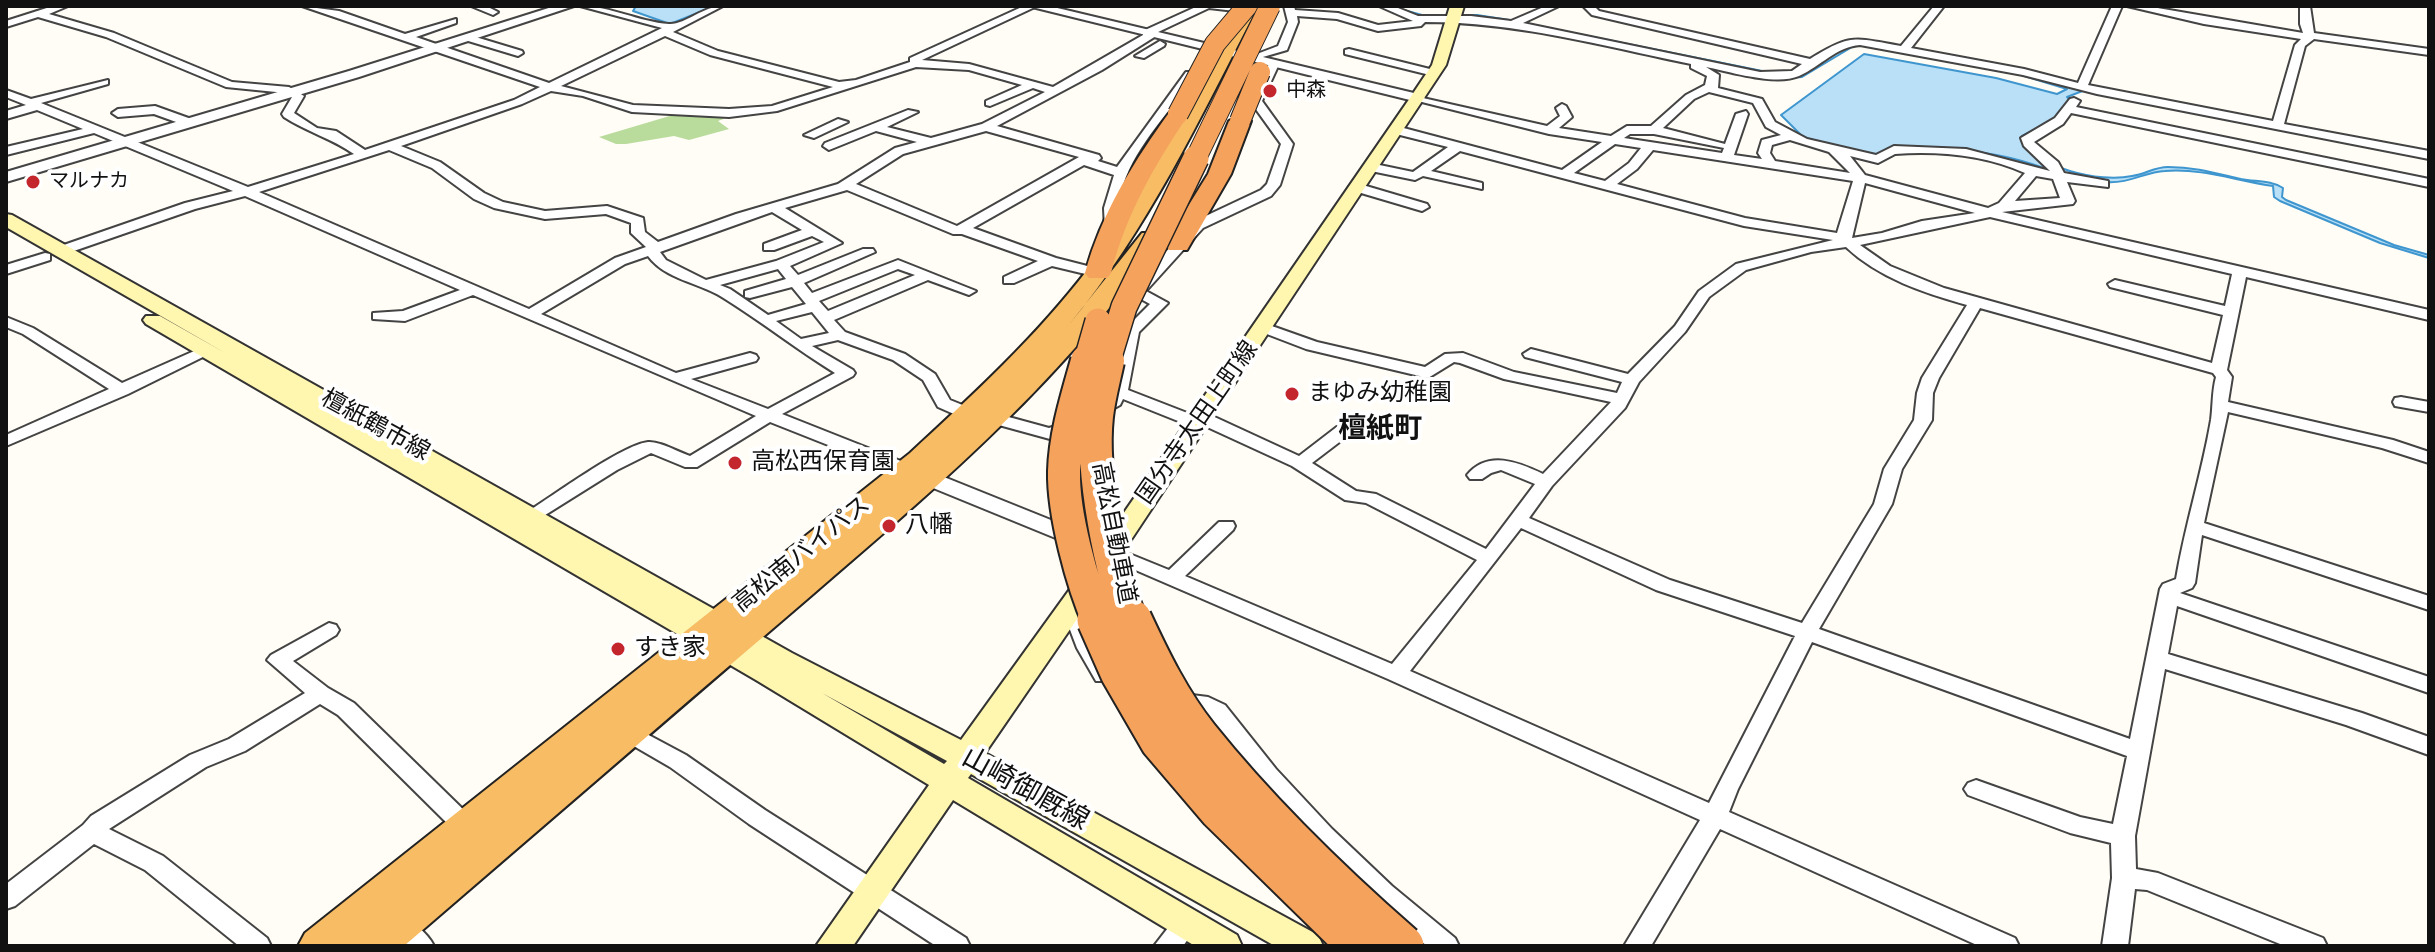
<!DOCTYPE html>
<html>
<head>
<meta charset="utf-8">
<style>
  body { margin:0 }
  #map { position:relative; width:2435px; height:952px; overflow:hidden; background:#fffdf5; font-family:"Source Serif 4",serif }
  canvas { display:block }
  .frame { position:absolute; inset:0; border:8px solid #111; pointer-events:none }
</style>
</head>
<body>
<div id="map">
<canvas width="2435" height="952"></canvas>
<div class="frame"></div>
</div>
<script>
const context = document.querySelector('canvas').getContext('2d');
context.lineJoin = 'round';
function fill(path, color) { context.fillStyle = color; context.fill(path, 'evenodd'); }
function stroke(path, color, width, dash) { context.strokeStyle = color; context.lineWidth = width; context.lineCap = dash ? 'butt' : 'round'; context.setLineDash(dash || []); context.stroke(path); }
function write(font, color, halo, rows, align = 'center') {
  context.font = font + ' "Source Serif 4","Noto Sans JP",serif'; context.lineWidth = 8; context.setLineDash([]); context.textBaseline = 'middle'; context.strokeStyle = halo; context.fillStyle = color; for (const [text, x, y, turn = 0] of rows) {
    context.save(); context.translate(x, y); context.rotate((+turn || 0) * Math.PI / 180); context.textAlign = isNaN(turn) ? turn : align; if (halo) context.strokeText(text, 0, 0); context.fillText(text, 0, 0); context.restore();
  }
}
fill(new Path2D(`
  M683,112L734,115L718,121L729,129L689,140L674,136L626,144H616L599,137Z`), '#b9dc9c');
const water = new Path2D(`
  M636,6H715L670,24L633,11Z
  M1389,6L1422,15H1477L1509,20L1782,75H1797L1853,42L2025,72L2085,90L2067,97L2069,99L2060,117L2022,136C2035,169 2100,183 2132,176C2146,174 2154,167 2168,167C2196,167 2215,173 2241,179C2256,182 2271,180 2283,188L2282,197L2286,200L2394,245L2429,255V258L2380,243L2280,201L2274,197L2273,186C2236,181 2203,168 2165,171C2144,172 2130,184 2105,182C2069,180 2040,164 2006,157C1968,148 1927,149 1889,149L1876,156L1840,150L1838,147L1803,137L1781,115L1864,54L1996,78L2057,94L2067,89L2021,75L1857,44L1802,77L1789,78L1515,23L1466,16L1417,17Z`);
fill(water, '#b9e0f7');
stroke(water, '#3f96cf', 2);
const minor = new Path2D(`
  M53,6H68L49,14L114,33L232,82L289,87L304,96L294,113L317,128L336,131L365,150L514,100L540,87L302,6L339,11L405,34L456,19V23L416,37L549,83L662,28L580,6C611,6 639,22 669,24C685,25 703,6 723,6L673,32L718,51L839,82L856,80L910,62V58L1024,6H1037L922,60L969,64L1053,87L1143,35V31L1198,6L1240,8L1235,11L1209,8L1156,33V36L1102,70L997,126L1099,155L1101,158L1098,161L1117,167L1186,72H1194L1196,74C1172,110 1137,143 1123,185C1117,201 1122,219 1117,234L1112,235L1105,231L1104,208L1114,175L1084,165L973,228L1056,258L1103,270V276L1098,277L1052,266L1014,283H1004V277L1038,261L962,234H953L847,190L785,208L842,243L790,266L798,275L863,249H873L875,252L804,283L812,293L898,260L976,291L969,295L928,280L834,320L845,332L905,354L935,374L950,400L975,410L977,414L975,418H963L938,407L923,380L893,360L838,340L812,346L853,370L855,373L853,376L782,414L921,469L924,473L921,477H909L770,422L697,467H685L651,453L617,470L534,522L525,516L527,512C553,496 622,445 648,442C660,441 678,452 690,456L756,416L473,295L405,321L373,319V313L403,311L460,290L245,196L195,209L68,253H58V247L185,203L233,191L94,133L6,155V147L83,129L37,110L6,119V111L26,105L6,97V90L31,99L108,80V84L41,103L248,187L354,154C331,138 307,132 284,117L282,114L292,97L286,93L226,87L106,37L38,17L6,27V21ZM665,36L710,55L833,87L772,106L729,109L633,105L561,86ZM916,67L969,70L1022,85L986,101V105L990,106L1033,88L1045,92L982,124L931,138L887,127L918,112L908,110L825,143L823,146L829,150L876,131L917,142L895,148L838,184L736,214L658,242L645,232L643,218L607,206L545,211L503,202L484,193L440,162L401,146L522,104L551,91L583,96L632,112L729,117L777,111ZM986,131L1079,157L957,226L856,184L903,154ZM389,150L432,168L474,199L494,208L545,219L606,214L631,223V233L646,247L615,258L529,309L259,192ZM772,212L802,230L764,244V250H774L812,236L824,242L776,261L706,280L666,260L660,252ZM648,256C666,280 698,282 722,297C761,321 796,349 835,373L768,409L691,379L756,361L758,358L756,355L750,353L676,373L541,314L625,264ZM778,269L786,279L745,291V297L750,298L792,287L806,304L768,315L730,289L720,285ZM898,269L915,275L828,311L819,301ZM812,312L829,333L801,339L776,321Z
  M471,6H486L498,12L493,15Z
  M1284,6H1294L1295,10L1338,13L1378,25L1413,21L1379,6H1393L1418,16H1471L1511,21L1546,6H1559L1523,23L1760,72L1792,71L1802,64L1592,15L1583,6H1594L1599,11L1810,59C1852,33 1854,38 1901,46L1934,6H1944L1911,48L2024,69L2078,83L2112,6H2122L2088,85L2273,121L2295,45L2301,39L2204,24L2127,6H2146L2303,33L2300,24V6H2310L2314,33L2429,49V55L2314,39L2305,46L2284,124L2429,151V159L2097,94L2023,75L1860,45C1836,47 1821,66 1799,76C1776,86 1731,72 1706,67L1719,75L1718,88L1762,99L1775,122L1807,139L1876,155L1894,146L1966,149L2050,171L2024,146L2021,138L2055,118L2070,99L2074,98L2080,101L2076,107L2429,179V187L2071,113L2063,124L2034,142L2058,162L2064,173L2108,181V187L2067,182L2075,201L2073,204L2002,212L2429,310V320L2246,277L2227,370L2232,377L2228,402L2393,440L2429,452V463L2382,448L2228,412L2204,523L2429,596V610L2202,535L2195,583L2192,588L2180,593L2429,677V693L2177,606L2168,654L2362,713L2429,737V755L2346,725L2165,669L2135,836L2136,869L2158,873L2323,938L2327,946H2285L2147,890L2135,889L2128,946H2102L2112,878L2111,843L2070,833L1968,795L1964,789L1968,783L1976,780L2080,817L2113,824L2127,756L1812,642L1738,789L1729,812L2015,938L2019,946H1979L1720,829L1651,946H1624L1700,820L1388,679L1103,556L1100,552L1103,548L1110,546L1169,570L1219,522H1233L1235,526L1233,530L1185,576L1392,664L1477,560L1366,503L1345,500L1292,466L1205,426L1193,427L1123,399L1120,405L1098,417L1090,412L1111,392L1123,331L1150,304L1130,293L1134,287L1193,222L1261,190L1267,184L1281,144L1250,101L1270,62L1279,64L1262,101L1293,144L1280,185L1271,196L1203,228L1146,291L1168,303L1139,332L1128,390L1195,416L1208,414L1299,456L1338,426H1350L1353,430L1350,434L1312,463L1356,491L1376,494L1486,549L1535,484L1501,470L1491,473L1482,479H1470L1467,475C1488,450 1518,462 1543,474L1611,402L1504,379L1460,363L1454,362L1428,378L1306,349L1259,331L1256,328L1259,325H1269L1317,342L1425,367L1445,354L1463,353L1514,372L1617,393L1622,382L1525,357L1523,354L1531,349L1628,374L1675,326L1699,291L1736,264L1833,240L1744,226L1460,151L1431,171L1482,183V189L1423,176L1415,180L1366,170V164L1370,163L1413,172L1448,147L1392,133V127L1396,126L1562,170L1602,142L1549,134L1418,101L1414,100V96L1547,126L1560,116L1556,108L1562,104L1566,106L1572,117L1559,128L1611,136L1627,126H1651L1686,95L1705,85L1707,76L1691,68V64C1603,46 1516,22 1425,22L1421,26L1378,31L1337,19L1297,16L1298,22L1287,50L1249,61V57L1278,46L1288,22ZM1709,92L1753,103L1766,127L1781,135L1762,140L1758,153L1762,159L1734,155L1748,114L1746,111L1736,114L1725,144L1663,128L1694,99ZM1630,134H1654L1724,148L1722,153L1624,138ZM1790,140L1829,152L1850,173L1775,161L1770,153L1772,145ZM1615,144L1641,148L1629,163L1605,181L1574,173ZM1653,150L1853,181L1837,233L1745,218L1617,184L1637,169ZM1895,154C1939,151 1985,155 2025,173L1999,203L1988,208L1865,175L1850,156L1878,163ZM2036,176L2053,179L2060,198L2015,201ZM1865,183L1975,213L1922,221L1882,233L1852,238ZM1990,217L2232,274L2225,306L2115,280L2108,284L2110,287L2223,315L2212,363L1944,288L1890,266L1860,245ZM1846,247C1879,278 1924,293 1967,305L1922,378L1917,393L1914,420L1884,469L1874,504L1802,623L1670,580L1529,518L1552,486L1625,408L1639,382L1685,332L1709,297L1746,270L1811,252ZM1980,308L2213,373L2216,377C2212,392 2213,405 2211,420C2202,473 2185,525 2176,579L2163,584L2160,589L2130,739L1819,629L1892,504L1902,469L1932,420L1933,393L1939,378ZM1521,528L1656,590L1795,636L1709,803L1410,671Z
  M469,35L522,51L523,53L518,56L465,40L464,38Z
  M1160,41L1165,44L1164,46L1144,58L1135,56Z
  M1349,49L1438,71L1440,73L1434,76L1345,54V50Z
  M155,106L194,120L196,123L190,127L154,114L118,117L112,113L118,109Z
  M838,119L848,122L814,138L804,135Z
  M1356,183L1427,204L1429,207L1422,211L1351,190L1349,187Z
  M45,253L50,254V260L6,274V265Z
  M6,317L33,328L122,383L201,348L207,346L215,351L128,394L6,446V435L109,389L23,334L6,327Z
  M2401,397L2429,402V412L2395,406L2393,402L2395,398Z
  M994,413L1049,428L1072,421L1081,426L1078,430L1050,439L988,422L985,418Z
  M1071,599L1078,601L1081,606L1097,647L1115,676L1112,681H1096L1077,648L1061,606L1064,601Z
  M329,623L336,625L339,630L336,635L293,661L328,688L354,703L474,820L478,827L474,834L466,837L458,834L338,715L320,704L245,751L206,767L109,829L163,856L267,938L271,946H239L145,870L94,844L15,906L6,909V884L83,825L91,816L190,755L229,739L305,693L267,660L271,655Z
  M1176,693L1208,697L1225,705L1276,769L1332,829L1392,886L1455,938L1459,946H1427C1345,878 1273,802 1209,717L1203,712L1168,707L1165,701L1168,695Z
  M628,724L686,755L765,810L966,938L970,946H936L749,824L670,767L620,738L617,732L620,726Z
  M1187,912L1196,915L1200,923L1183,946H1154L1178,915Z
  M397,915C411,920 427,932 434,946H402L388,934L384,926L388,918Z`);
const tertiary = new Path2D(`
  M555,6H574L359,77L6,182V172L349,71Z
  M1028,6H1049L1418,94L1425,98L1418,102Z
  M929,471L1118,547L1122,552L1118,557H1102L921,483L918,478Z`);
const secondary = new Path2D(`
  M1450,6H1464L1446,65L1119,558L985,753L1318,935L1323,946H1275L971,774L968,778L1237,935L1242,946H1195L953,800L853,946H816L929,785L756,680L146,324L143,320L146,316H160L227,354L6,227V214L12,215L792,653L961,740L1101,546L1410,98L1432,65ZM822,693L947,761L944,764Z`);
const trunk = new Path2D(`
  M1242,6H1258C1200,118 1148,230 1067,327L1142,233H1158L1162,238C1059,387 921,501 784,619C657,727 531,837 404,946H298L305,933L910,453C973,395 1036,337 1088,269C1149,188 1193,95 1242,6Z`);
const motorway = new Path2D(`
  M1178,108L1189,114C1155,164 1126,214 1111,273L1107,278H1089L1085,273C1102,212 1134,161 1171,110Z
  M1240,115L1251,121L1231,174L1187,250H1169L1166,245L1169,237L1208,174L1229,121Z`);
stroke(minor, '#444', 4);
stroke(tertiary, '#444', 4);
stroke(secondary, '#333', 4);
stroke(trunk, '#222', 4);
stroke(motorway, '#222', 4);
fill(minor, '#fff');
fill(tertiary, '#fff');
fill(secondary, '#fff6b0');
fill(trunk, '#f7bc64');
fill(motorway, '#f5a25d');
const motorwayBridgeFar3 = new Path2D(`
  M1178,114L1215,44L1247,6
  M1240,121L1260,72
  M1195,160L1270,6`);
const motorwayBridgeFar2 = new Path2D(`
  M1086,363L1098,321
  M1107,363L1124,307L1196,158`);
const motorwayBridgeFar1 = new Path2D(`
  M1087,361C1077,397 1065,434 1064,471C1063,513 1082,584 1099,622
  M1108,361C1104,380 1099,398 1097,416C1091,471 1109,573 1132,622`);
const motorwayBridge = new Path2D(`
  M1098,620L1121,672L1161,741L1219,809L1359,946
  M1131,620C1150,661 1170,702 1198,737C1258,812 1330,882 1403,946`);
stroke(motorwayBridgeFar3, '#222', 22, []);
stroke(motorwayBridgeFar2, '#222', 28, []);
stroke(motorwayBridgeFar1, '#222', 36, []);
stroke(motorwayBridge, '#222', 45, []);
stroke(motorwayBridgeFar3, '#f5a25d', 20);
stroke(motorwayBridgeFar2, '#f5a25d', 25);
stroke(motorwayBridgeFar1, '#f5a25d', 32);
stroke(motorwayBridge, '#f5a25d', 41);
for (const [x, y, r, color] of [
  [1270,91,8,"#c4262e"],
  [33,182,8,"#c4262e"],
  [1292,394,8,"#c4262e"],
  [735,463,8,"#c4262e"],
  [889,526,8,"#c4262e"],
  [618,649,8,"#c4262e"]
]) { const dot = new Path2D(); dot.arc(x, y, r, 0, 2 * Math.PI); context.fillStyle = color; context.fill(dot); stroke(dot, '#fff', 3); }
write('20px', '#111', '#fff', [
  ["中森",1286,91],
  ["マルナカ",49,182]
], 'left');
write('24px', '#111', '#fff', [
  ["まゆみ幼稚園",1308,394],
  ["高松西保育園",751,463],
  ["八幡",905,526],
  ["すき家",634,649]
], 'left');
write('24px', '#111', '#fff', [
  ["国分寺太田上町線",1198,423,-55],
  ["檀紙鶴市線",375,426,29],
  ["高松自動車道",1113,533,79],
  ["高松南バイパス",802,555,-39]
]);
write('bold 28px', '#111', '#fff', [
  ["檀紙町",1380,430]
]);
write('28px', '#111', '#fff', [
  ["山崎御厩線",1025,790,29]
]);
</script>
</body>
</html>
